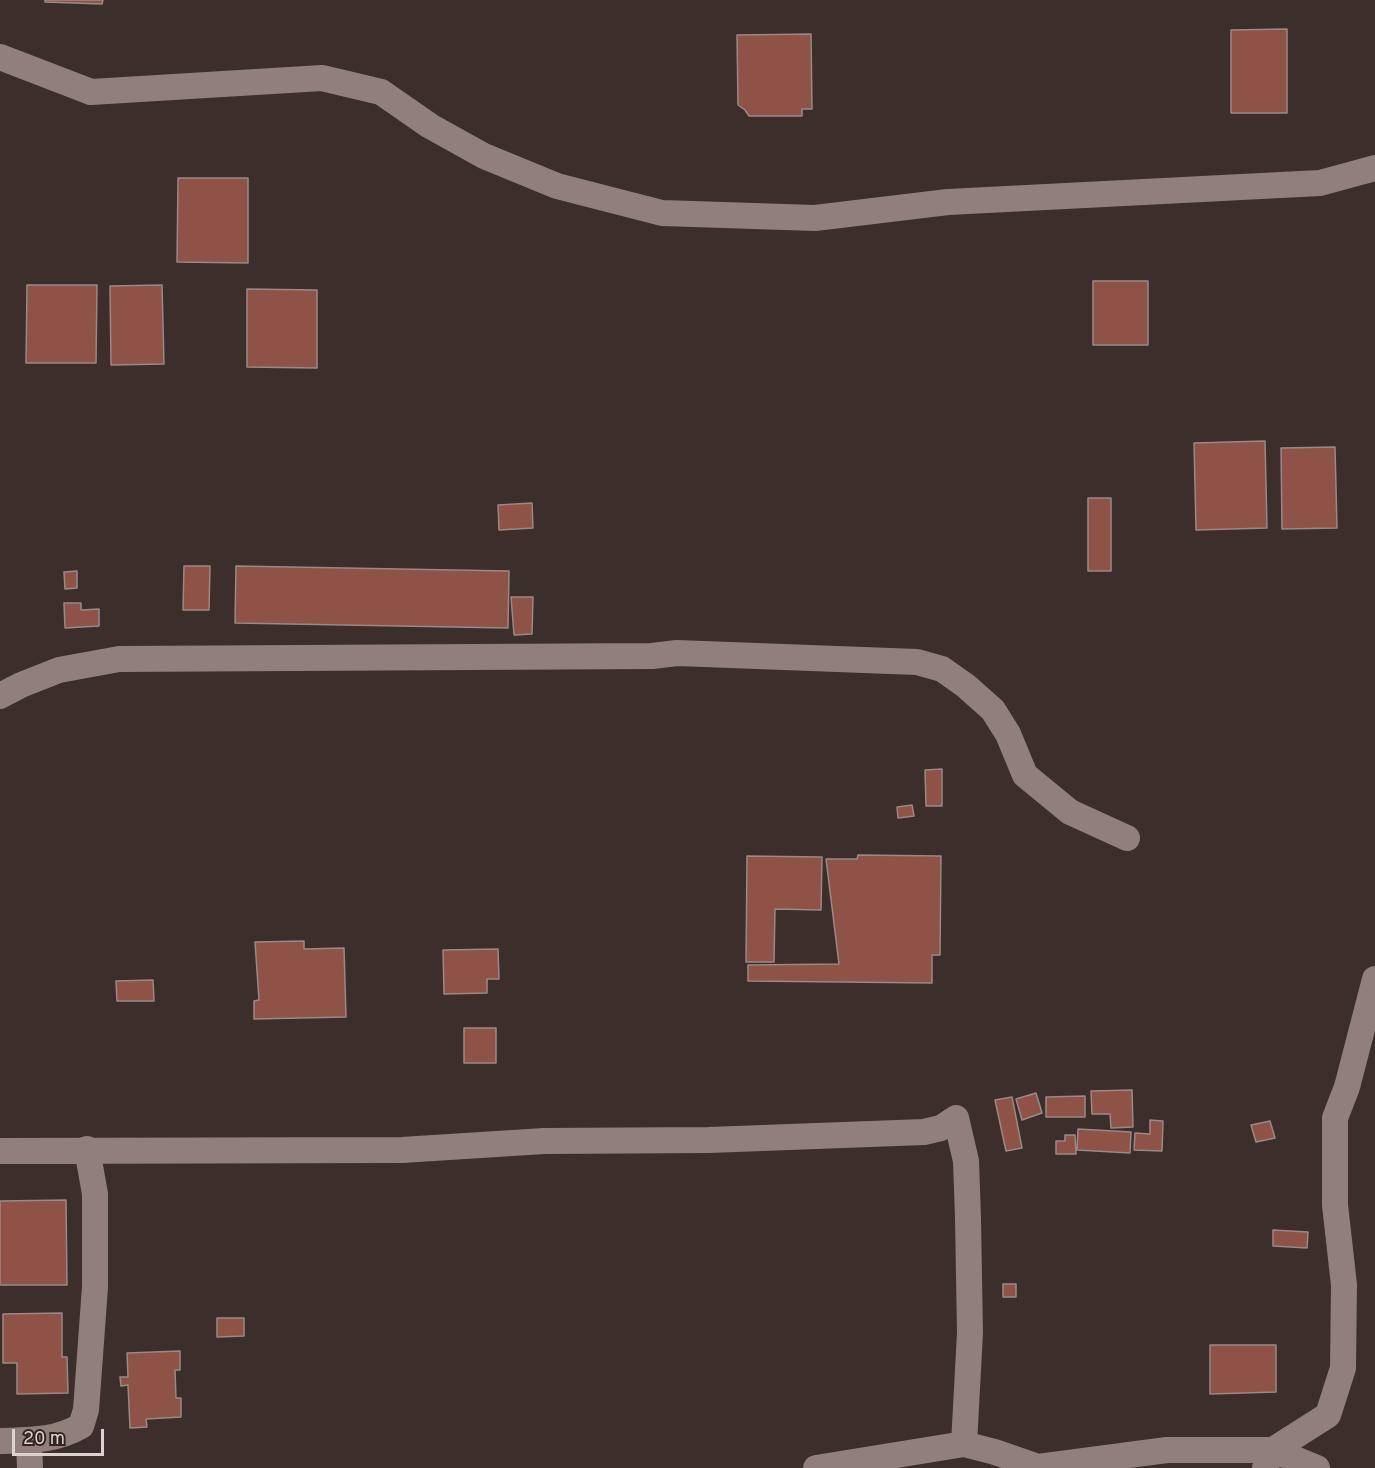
<!DOCTYPE html>
<html>
<head>
<meta charset="utf-8">
<style>
  body { margin:0 }
  #map { position:relative; width:1375px; height:1468px; overflow:hidden; background:#3c2e2b; font-family:Overpass,sans-serif }
  canvas { display:block }
  .scale { position:absolute; left:12px; top:1429px; width:92px; height:27px; box-sizing:border-box; border:3px solid #dcd2d0; border-top:0; padding-left:8px; font-size:18px; line-height:21px; white-space:nowrap; color:#dcd2d0; -webkit-text-stroke:4px #322421; paint-order:stroke }
</style>
</head>
<body>
<div id="map">
<canvas width="1375" height="1468"></canvas>
<div class="scale">20 m</div>
</div>
<script>
const context = document.querySelector('canvas').getContext('2d');
context.lineJoin = 'round';
function fill(path, color) { context.fillStyle = color; context.fill(path, 'evenodd'); }
function stroke(path, color, width, dash) { context.strokeStyle = color; context.lineWidth = width; context.lineCap = dash ? 'butt' : 'round'; context.setLineDash(dash || []); context.stroke(path); }
const building = new Path2D(`
  M45,0H103L102,4L45,2Z
  M1287,29V113H1231V30Z
  M811,34L812,109H802V116H749L745,110L738,105L737,35Z
  M178,178H248V263L177,262Z
  M1093,281H1148V345H1093Z
  M27,285H97L96,363H26Z
  M162,285L164,364L111,365L110,286Z
  M247,289L317,290V368L247,367Z
  M1265,441L1267,528L1196,530L1194,443Z
  M1335,447L1337,528L1282,529L1281,448Z
  M1088,498H1111V571H1088Z
  M532,503L533,528L499,530L498,505Z
  M184,566H210L209,610H183Z
  M236,566L509,571L508,628L235,623Z
  M77,571V588L65,589L64,572Z
  M511,597H533L532,634L514,635Z
  M64,603H81V610L99,609V626L65,628Z
  M942,769V806H926L925,770Z
  M912,805L914,816L898,818L897,807Z
  M858,855L941,856L940,955H932V983L748,981V965L839,964L826,859H857Z
  M747,856L822,857L821,910L775,909L774,962H746Z
  M304,941V949L344,948L346,1017L254,1019V1001L259,1000L255,942Z
  M498,949L499,979H487V993L444,994L443,950Z
  M153,980L154,1001H117L116,981Z
  M464,1028H496V1063H464Z
  M1132,1090L1133,1127L1111,1128L1110,1114H1092L1091,1091Z
  M1036,1093L1042,1113L1022,1120L1016,1099Z
  M1085,1096V1117H1046V1097Z
  M1012,1097L1022,1148L1006,1151L995,1100Z
  M1150,1120L1163,1121L1162,1151L1134,1150L1135,1133L1150,1134Z
  M1270,1121L1275,1138L1256,1142L1251,1125Z
  M1078,1129L1131,1132L1130,1153L1077,1150Z
  M1065,1135H1075L1076,1154H1056V1141H1065Z
  M66,1200L67,1285H0V1201Z
  M1273,1230L1308,1232L1307,1248L1273,1246Z
  M1003,1284H1016V1297H1003Z
  M62,1313V1357H67L68,1393L17,1394V1363H3V1314Z
  M217,1318H244V1336L217,1337Z
  M1210,1345H1276V1392L1210,1394Z
  M180,1351V1370H175L176,1398H181V1417L146,1419L147,1427L130,1428L128,1385L121,1386L120,1377H128L127,1353Z`);
fill(building, '#8e5246');
stroke(building, '#9a8986', 1.5);
stroke(new Path2D(`
  M0,57L91,92L322,78L381,92L430,126L484,156L557,186L662,213L815,218L948,202L1320,183L1375,168
  M0,696L21,685L59,670L119,659L652,656L677,653L917,662L942,669L966,686L993,710L1008,734L1025,775L1070,812L1127,838
  M0,1151L402,1150L544,1141L709,1140L924,1132L941,1128L956,1118L966,1161L968,1218L970,1333L964,1444
  M29,1440L30,1468
  M0,1441C30,1440 55,1441 81,1426L86,1410L95,1287V1194L87,1149
  M816,1468L964,1444L995,1452L1038,1467L1167,1450H1273L1317,1468
  M1265,1468L1273,1450L1328,1415L1343,1368L1344,1285L1335,1205V1118L1347,1087L1375,979`), '#907f7b', 26);
</script>
</body>
</html>
